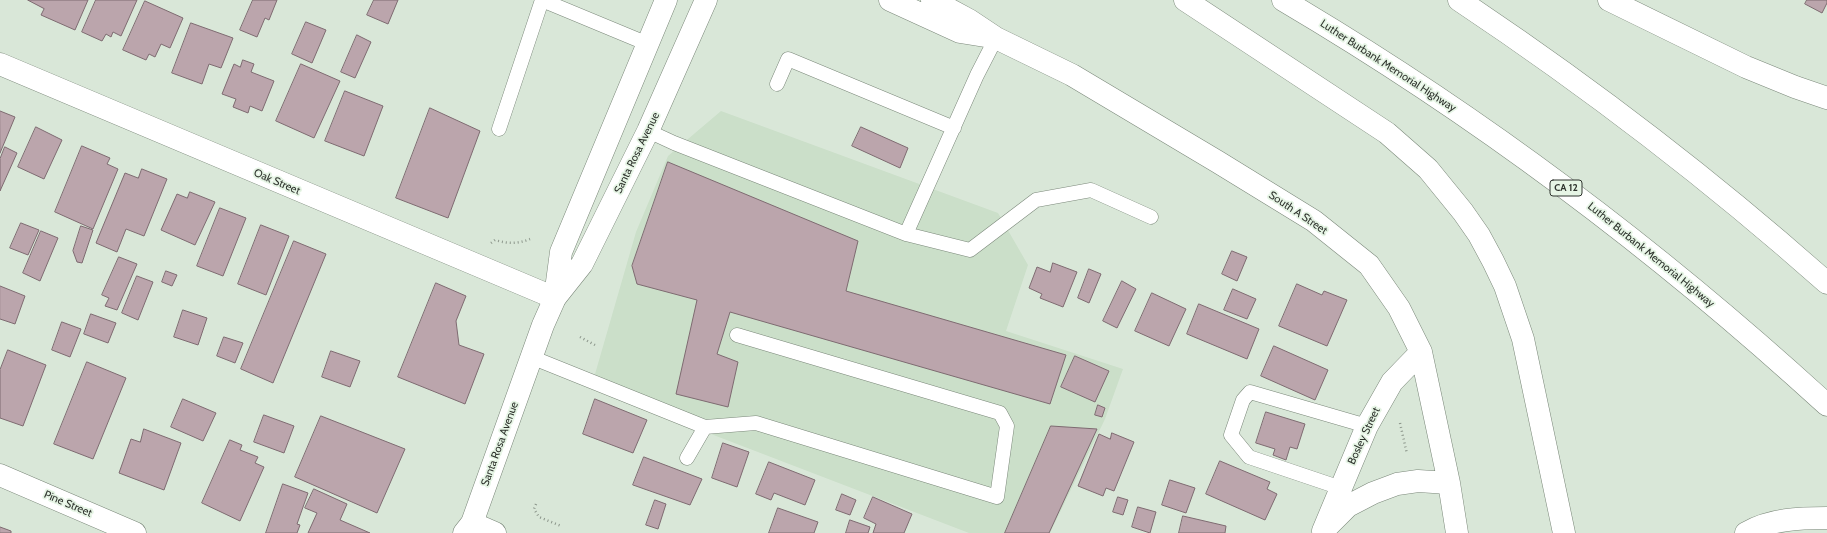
<!DOCTYPE html>
<html>
<head>
<meta charset="utf-8">
<style>
  body { margin:0 }
  canvas { display:block; background:#d9e7d8 }
</style>
</head>
<body>
<canvas width="1827" height="533"></canvas>
<script>
const context = document.querySelector('canvas').getContext('2d');
context.lineJoin = 'round';
function fill(path, color) { context.fillStyle = color; context.fill(path, 'evenodd'); }
function stroke(path, color, width, dash) { context.strokeStyle = color; context.lineWidth = width; context.lineCap = dash ? 'butt' : 'round'; context.setLineDash(dash || []); context.stroke(path); }
function write(font, color, halo, rows, align = 'center') {
  context.font = font + ' Cabin,sans-serif'; context.lineWidth = 3.5; context.setLineDash([]); context.textBaseline = 'middle'; context.strokeStyle = halo; context.fillStyle = color; for (const [text, x, y, turn = 0] of rows) {
    context.save(); context.translate(x, y); context.rotate((+turn || 0) * Math.PI / 180); context.textAlign = isNaN(turn) ? turn : align; if (halo) context.strokeText(text, 0, 0); context.fillText(text, 0, 0); context.restore();
  }
}
fill(new Path2D(`
  M721,111L998,213L1028,265L1006,331L1123,369L1105,419L1050,533H969L591,388L636,232L668,156Z`), '#cbdfc9');
const building = new Path2D(`
  M28,0H88L75,30L41,15L44,9Z
  M96,0H137L121,36L113,32L111,37L106,34L102,41L82,32Z
  M253,0H277L269,20L265,18L257,37L240,30Z
  M374,0H398L388,24L367,15Z
  M1807,0H1827V3L1822,13L1805,4Z
  M145,1L183,18L170,48L161,44L155,57L149,54L146,60L123,50Z
  M306,22L326,30L312,63L292,54Z
  M191,23L233,38L221,68L209,64L202,84L172,73Z
  M357,35L371,42L355,78L341,72Z
  M243,60L254,64L251,72L274,81L262,111L250,106L248,113L233,107L236,99L222,94L234,64L240,67Z
  M301,64L340,81L314,138L276,121Z
  M345,91L383,106L364,156L325,141Z
  M430,108L480,131L448,218L396,198Z
  M0,111L15,117L0,153Z
  M36,127L62,140L44,179L18,167Z
  M861,127L908,148L900,168L852,146Z
  M82,146L110,158L107,164L118,169L93,229L55,212Z
  M5,147L17,153L0,191V159Z
  M668,162L858,241L846,291L1066,355L1050,404L730,312L717,354L738,362L728,407L676,394L697,300L637,284L632,266Z
  M142,169L167,179L144,236L126,229L117,252L96,243L125,173L138,178Z
  M190,192L215,202L195,245L161,230L177,194L187,198Z
  M220,208L246,218L223,276L197,266Z
  M21,223L39,230L28,255L10,248Z
  M261,225L289,236L266,295L238,284Z
  M81,226L93,230L82,263L77,262L73,251Z
  M41,231L58,238L40,281L23,273Z
  M294,241L326,254L273,383L241,369Z
  M1232,251L1247,257L1237,281L1222,274Z
  M119,257L137,264L117,310L105,306L109,298L102,295Z
  M1053,263L1077,272L1063,307L1040,298L1042,294L1029,288L1037,267L1050,272Z
  M1089,269L1101,274L1089,303L1078,298Z
  M166,271L177,275L172,286L162,282Z
  M137,276L153,282L138,320L122,313Z
  M1122,281L1136,289L1117,328L1103,321Z
  M436,283L466,296L456,321L459,345L484,354L465,404L398,377Z
  M1297,284L1322,295L1324,291L1347,300L1327,346L1279,326Z
  M0,286L25,296L15,324L0,319Z
  M1233,289L1256,299L1247,319L1224,310Z
  M1152,293L1186,309L1169,346L1135,331Z
  M1199,304L1259,329L1247,359L1187,334Z
  M183,310L207,318L198,345L174,337Z
  M91,314L116,323L108,343L84,334Z
  M62,322L81,329L70,357L52,350Z
  M224,337L243,343L235,363L217,356Z
  M1274,346L1328,370L1315,400L1261,376Z
  M8,350L46,365L23,426L0,418V370Z
  M331,351L360,361L350,387L322,377Z
  M1075,356L1109,371L1095,402L1061,387Z
  M87,362L126,378L93,459L54,444Z
  M183,399L216,413L203,441L171,427Z
  M595,399L647,420L633,453L583,434Z
  M1098,405L1105,408L1102,417L1095,415Z
  M1266,412L1305,424L1297,449L1290,447L1286,460L1273,455L1275,449L1256,443Z
  M264,415L294,426L284,453L254,442Z
  M321,416L405,449L377,513L295,477Z
  M1051,426L1097,429L1049,533H1005Z
  M144,429L181,443L164,490L119,473L131,439L140,442Z
  M1112,433L1134,442L1114,491L1106,488L1103,496L1078,486L1099,434L1110,439Z
  M230,440L242,445L240,450L258,457L255,463L264,467L240,521L202,503Z
  M723,443L749,452L737,487L712,478Z
  M644,457L702,479L690,505L633,485Z
  M1220,461L1270,482L1267,489L1277,494L1265,520L1206,494Z
  M769,462L815,480L805,505L774,493L771,500L756,494Z
  M1170,480L1195,488L1186,513L1162,505Z
  M283,484L308,493L297,524L300,525L297,533H266Z
  M314,489L347,504L340,520L370,533H308L317,513L305,508Z
  M842,494L856,500L850,515L836,510Z
  M873,497L912,514L904,533H873L876,524L864,518Z
  M1118,497L1128,500L1123,515L1113,512Z
  M655,500L666,504L658,529L646,525Z
  M1138,507L1156,512L1150,533L1132,527Z
  M778,508L818,522L814,533H769Z
  M1183,516L1226,526L1225,533H1179Z
  M850,520L870,527L868,533H846Z
  M0,527L11,531V533H0Z`);
fill(building, '#bba5ac');
stroke(building, '#7e6b71', 1);
const lane = new Path2D(`
  M777,84L788,59L954,128
  M499,129L542,0L648,44
  M648,131L674,143L906,234L977,75L996,38
  M906,234L970,250L1036,200L1091,190L1151,217
  M531,357L705,427L687,458
  M705,427L756,423L997,497L1007,426L1000,413L737,335
  M1341,488L1249,457L1231,435L1243,400L1250,392L1367,426`);
const street = new Path2D(`
  M890,0L960,32L985,36
  M932,0L969,20L996,38L1072,75L1218,162L1314,221L1369,265L1399,308L1421,352L1449,483L1457,533
  M0,64L555,298
  M0,475L135,533
  M472,523L495,533
  M1328,526L1348,506L1373,493L1397,484L1418,481L1449,483
  M1323,531L1367,426L1392,382L1421,352`);
const secondary = new Path2D(`
  M555,297L561,252L666,0
  M464,533L472,523L543,325L555,298L582,264L648,131L706,0`);
const highway = new Path2D(`
  M1185,0L1387,133L1428,169L1463,212L1479,235L1493,261L1505,286L1523,339L1564,533
  M1283,0C1478,115 1660,252 1827,405
  M1459,0C1588,86 1711,180 1827,283
  M1609,0L1746,67L1795,87L1827,98
  M1746,533C1771,519 1799,518 1827,518`);
stroke(lane, '#7b887a', 15);
stroke(street, '#7b887a', 23);
stroke(secondary, '#7b887a', 23);
stroke(highway, '#7b887a', 23);
stroke(new Path2D(`
  M491,243L495,240C508,244 518,244 530,239
  M580,337L595,345
  M1400,423L1407,454
  M536,504L534,509L539,517L561,526`), '#8c968b', 2.5, [1, 3]);
stroke(lane, '#fff', 14);
stroke(street, '#fff', 22);
stroke(secondary, '#fff', 22);
stroke(highway, '#fff', 22);
for (const [x, y, w] of [
  [1566,188,32]
]) { const box = new Path2D(); box.roundRect(x - w / 2, y - 8, w, 16, 3); context.fillStyle = '#e6f5e5'; context.fill(box); stroke(box, '#2f342e', 1); }
write('bold 10px', '#2f342e', null, [
  ["CA 12",1566,188]
]);
write('11px', '#2f342e', '#e6f5e5', [
  ["Luther Burbank Memorial Highway",1388,66,33],
  ["Santa Rosa Avenue",637,153,-64],
  ["Oak Street",277,182,23],
  ["South A Street",1298,213,34],
  ["Luther Burbank Memorial Highway",1651,255,39],
  ["Bosley Street",1364,436,-65],
  ["Santa Rosa Avenue",500,444,-70],
  ["Pine Street",68,504,23]
]);
</script>
</body>
</html>
